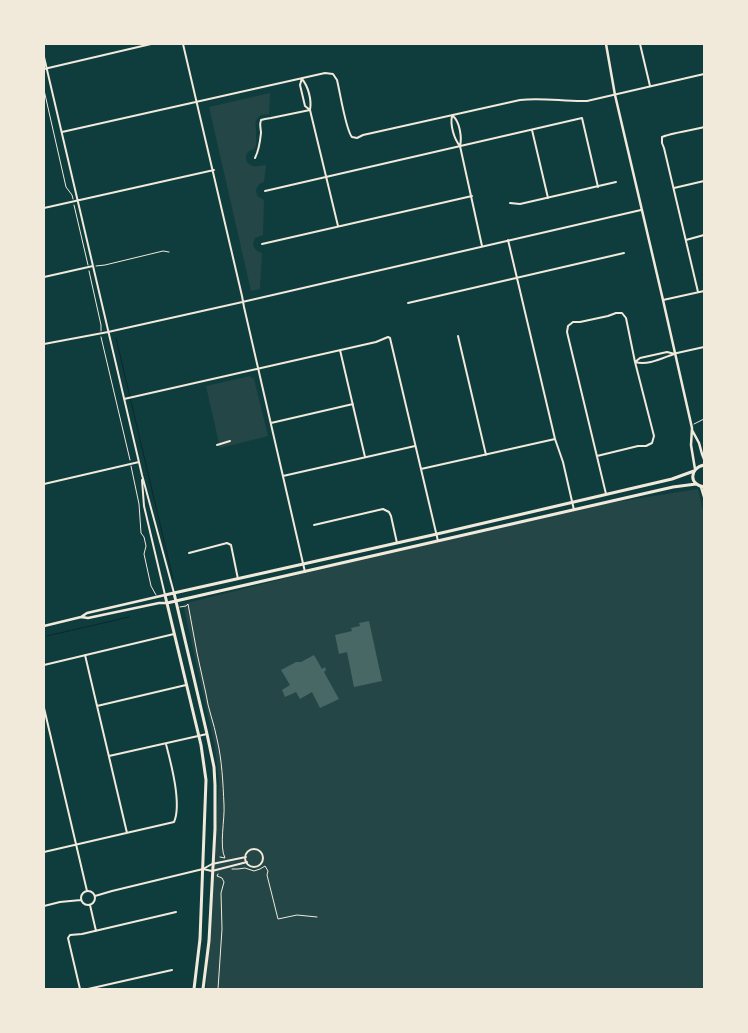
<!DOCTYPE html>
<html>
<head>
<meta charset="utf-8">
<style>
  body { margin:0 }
  #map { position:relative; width:748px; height:1033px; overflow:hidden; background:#0f3d3e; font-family:Raleway,sans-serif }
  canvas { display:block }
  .frame { position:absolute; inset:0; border:45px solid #f1e9da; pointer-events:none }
</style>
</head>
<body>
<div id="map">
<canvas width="748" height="1033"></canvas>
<div class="frame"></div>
</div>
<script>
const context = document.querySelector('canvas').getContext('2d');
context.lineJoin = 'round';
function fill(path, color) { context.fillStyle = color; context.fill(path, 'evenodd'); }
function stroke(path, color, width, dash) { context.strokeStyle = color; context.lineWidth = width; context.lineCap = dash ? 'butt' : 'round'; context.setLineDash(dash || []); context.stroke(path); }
fill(new Path2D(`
  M270,93L269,114L261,115C252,121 257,127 256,136C256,139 257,145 255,148C253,150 250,150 248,152C246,154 246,157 246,159C248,169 260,166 266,165L264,182L259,184L256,190L257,196L264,200L263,235L255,238C251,245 254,251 262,253L260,289L251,291L209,107Z
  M250,376L254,379L268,436L220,448L206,386Z
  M698,489L704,515V989H206L219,780L215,747L183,604L426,543L584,507Z`), '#244646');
stroke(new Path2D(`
  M116,338L173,579
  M47,636L129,617`), '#0a2a2b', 1);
fill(new Path2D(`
  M369,621L382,681L354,687L347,652L339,654L335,635L352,631L351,628L360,626L359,623Z
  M314,655L322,669L325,667L326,670L324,672L339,699L320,708L312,692L300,699L296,692L285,697L282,690L290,685L281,670L296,662H301Z`), '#486865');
stroke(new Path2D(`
  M44,90L66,187L72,195L73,199
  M74,205L88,265
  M96,266L105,265L163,251L169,252
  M89,271L101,325V331
  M101,337L130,460
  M694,424L704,419
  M131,466L139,504L141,533L144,537L146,546L144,554L151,586L156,595
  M180,607L186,606L188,604L197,653L206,694C208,709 214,723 217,739C222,760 223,783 224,805C225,818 219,847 225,858L220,857
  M232,869H238L245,868L254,871L260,869L265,866L268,871L267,875L278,919L297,915L317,917
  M218,874L217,876L222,878L224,882L221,893L222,929L218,989`), '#f1e9da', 1);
stroke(new Path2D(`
  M183,44L242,296L244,307L305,572
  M640,44L650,86
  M44,57L142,475L174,593
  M44,69L151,44
  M302,78L300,85L305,106L310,110
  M302,79C308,86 312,100 310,110L338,226
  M452,116C450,125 454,139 460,146
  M453,116C460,122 462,138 460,146L482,246
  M532,130L548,198
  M62,132L325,73L333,74L337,80C340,92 346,131 352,137L357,138L363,135L520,100C543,97 565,102 587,101L704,74
  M255,158C259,150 260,143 261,133C261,128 259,125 261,120L265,119L271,118L310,110
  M674,188L704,181
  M265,191L582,118L598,187
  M510,203L520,204L616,182
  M44,208L214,170
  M508,240L555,439L563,462L574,510
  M686,240L704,235
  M262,244L472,196
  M44,277L93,266
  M698,292L664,148L662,143V137C670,133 694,130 704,127
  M663,300L704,291
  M408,303L624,253
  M458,336L486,455
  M44,344L108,332L238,303L641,210
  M340,350L365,457
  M635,362C649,366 664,357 677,353C686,351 695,349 704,347
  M635,362L640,358L667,352L675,354
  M124,399L376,342L388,337L390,338L438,541
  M271,423L353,404
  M217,445L230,441
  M597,456L638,446H646L652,443L654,436L635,362L626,318L622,313H616L608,316L580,322H573L568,326L567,332L606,494
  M421,469L555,439
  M283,476L415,446
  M142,480L144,506L165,595
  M44,484L139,462
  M314,525L383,509L389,512L391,516L397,543
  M189,553L227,543L231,545L238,579
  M85,655L127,833
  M44,665L174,634
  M97,706L186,685
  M44,708L87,891
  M109,756L207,734
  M245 858a9 9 0 1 1 18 0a9 9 0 1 1-18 0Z
  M44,852L174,822C182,804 171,763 166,744
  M203,869L212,871L247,862
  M81 898a7 7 0 1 1 14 0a7 7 0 1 1-14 0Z
  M95,896L112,891L203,869L212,864L246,857
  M90,905L96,931
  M44,906L60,902L81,900
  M80,989L68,938L70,935L82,934L176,912
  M88,989L172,970`), '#f1e9da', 2);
stroke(new Path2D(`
  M606,44L615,95L663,300L692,428L691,445L695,469
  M692,430L699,443L702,454L704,459
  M701,487L704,497
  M81,617L87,613L165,595
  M44,626L81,617L88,618L159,603H167`), '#f1e9da', 2.5);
stroke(new Path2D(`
  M704,465C689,468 689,485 704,487
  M174,593L207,734L214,767L215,785V829L209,941L203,989
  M167,603L673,487L696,484
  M194,989L200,939L206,780L201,745L165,595L437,534L672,479L694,471`), '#f1e9da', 3);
</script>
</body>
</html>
